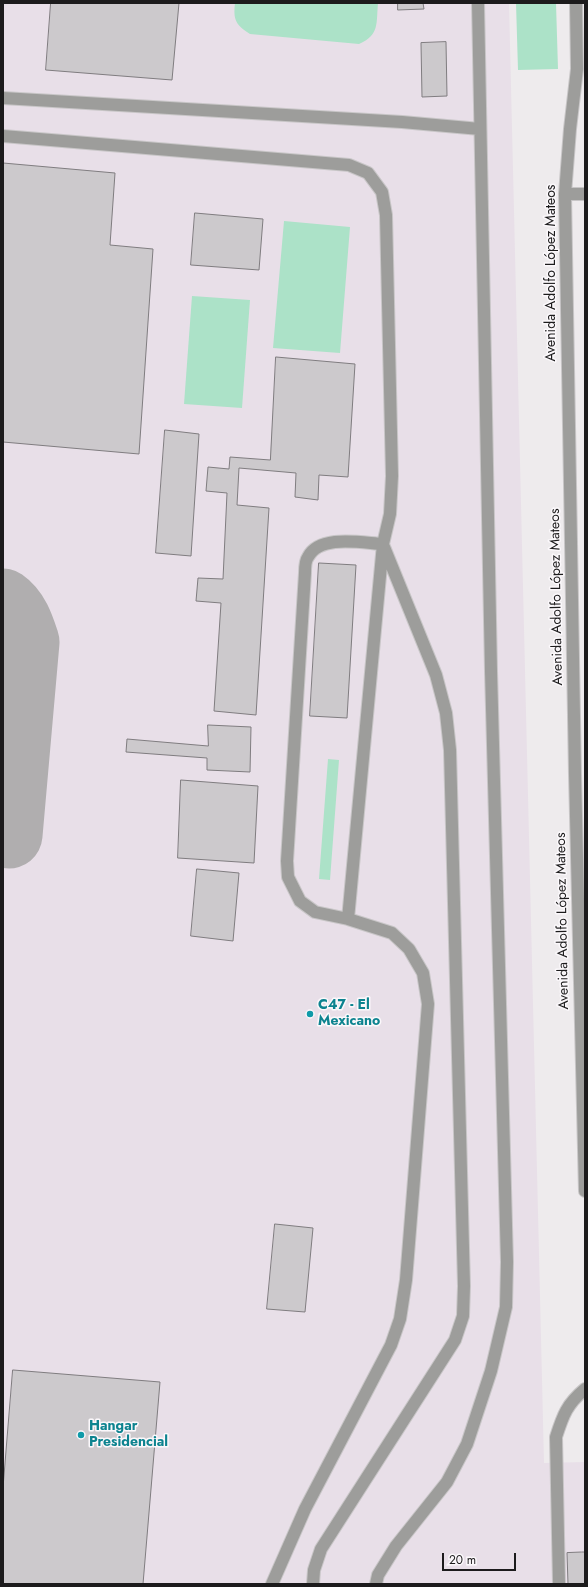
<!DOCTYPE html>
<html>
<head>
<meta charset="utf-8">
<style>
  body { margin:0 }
  #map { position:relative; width:588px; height:1587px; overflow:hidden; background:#eeebed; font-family:Jost,sans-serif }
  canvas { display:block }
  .frame { position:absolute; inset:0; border:4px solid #1c1b1c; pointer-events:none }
  .scale { position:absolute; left:442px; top:1553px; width:74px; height:18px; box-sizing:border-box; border:2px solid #1c1b1c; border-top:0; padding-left:5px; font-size:12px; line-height:14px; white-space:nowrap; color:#1c1b1c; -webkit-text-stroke:3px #fbf8fb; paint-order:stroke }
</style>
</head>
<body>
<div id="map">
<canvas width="588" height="1587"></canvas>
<div class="frame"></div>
<div class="scale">20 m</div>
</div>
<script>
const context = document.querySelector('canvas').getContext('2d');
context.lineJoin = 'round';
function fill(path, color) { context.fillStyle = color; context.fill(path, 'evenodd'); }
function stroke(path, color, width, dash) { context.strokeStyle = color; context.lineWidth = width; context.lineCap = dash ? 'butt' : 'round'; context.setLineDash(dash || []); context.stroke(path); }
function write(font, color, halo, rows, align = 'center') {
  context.font = font + ' Jost,sans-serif'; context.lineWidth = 3; context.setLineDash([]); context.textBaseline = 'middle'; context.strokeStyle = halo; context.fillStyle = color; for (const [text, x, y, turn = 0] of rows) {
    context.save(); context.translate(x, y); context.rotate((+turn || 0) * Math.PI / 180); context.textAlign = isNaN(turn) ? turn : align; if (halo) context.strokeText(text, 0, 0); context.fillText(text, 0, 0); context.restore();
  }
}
fill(new Path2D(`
  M3,3H509L544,1463L585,1462V1584H3Z`), '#e8dfe8');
fill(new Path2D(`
  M235,3H378C376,23 380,35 359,44L250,34C236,25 233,20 235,3Z
  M516,3H556L558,69L518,70Z
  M284,221L350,227L340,353L273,348Z
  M192,296L250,300L242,408L184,404Z
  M328,759L339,760L330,880L319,879Z`), '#ace2c8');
stroke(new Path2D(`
  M3,602C16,611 21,627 26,642L9,835`), '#b0aeaf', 67);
const building = new Path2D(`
  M51,3H179L172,80L46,70Z
  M398,3H423L424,9L398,10Z
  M446,42L447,96L422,97L421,43Z
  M3,163L115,173L110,245L153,249L139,454L3,442Z
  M195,213L263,219L259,270L191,265Z
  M276,357L355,364L348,477L319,475L318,500L295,497L296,473L239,468L237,505L269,508L256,715L214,711L221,603L196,601L198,578L223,579L227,493L206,491L208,467L229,469L230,457L270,460Z
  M165,430L199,434L191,556L156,553Z
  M319,563L356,565L347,718L310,716Z
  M208,725L251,727L250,772L207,770V758L126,752L127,739L208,746Z
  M181,780L258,786L254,863L178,858Z
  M197,869L239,873L233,941L191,936Z
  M275,1224L313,1228L305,1312L267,1309Z
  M13,1370L160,1382L143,1584H3V1488Z
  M582,1552H585V1584H568L567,1553Z`);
fill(building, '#ccc9cc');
stroke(building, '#807d80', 1);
const minor = new Path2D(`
  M576,3L577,69L570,129L565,194L575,774L585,1191
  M3,98L402,122L480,129
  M3,136L349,165L368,173L382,192L386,215L392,476L390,514L383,544L348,919
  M565,194H585
  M272,1584L305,1509L391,1345L400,1319L406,1280L428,1004L423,973L409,949L392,933L348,919L315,912L300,901L288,877L287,861L305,573C305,568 305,561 308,557C320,534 362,543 383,544
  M313,1584L314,1570L321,1549L455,1340L463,1316L464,1286L450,750L446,713L436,675L384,547
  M376,1584L378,1575L396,1546L447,1482L467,1444L491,1371L506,1307L507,1262L491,671L478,3
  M559,1584L556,1437C563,1415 567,1404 585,1389`);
stroke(minor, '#c8c6c7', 14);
stroke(minor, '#9d9d9b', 12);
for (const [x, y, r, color] of [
  [310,1014,4,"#0f9aa8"],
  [81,1435,4,"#0f9aa8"]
]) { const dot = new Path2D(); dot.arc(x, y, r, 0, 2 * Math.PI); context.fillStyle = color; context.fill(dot); stroke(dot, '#fbf8fb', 1.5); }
write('14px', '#1c1b1c', '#fbf8fb', [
  ["Avenida Adolfo López Mateos",552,273,-90],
  ["Avenida Adolfo López Mateos",557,597,-91],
  ["Avenida Adolfo López Mateos",563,921,-91]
]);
write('bold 14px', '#0d838f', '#fbf8fb', [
  ["C47 - El",318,1006],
  ["Mexicano",318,1022],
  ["Hangar",89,1427],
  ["Presidencial",89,1443]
], 'left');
</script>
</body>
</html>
